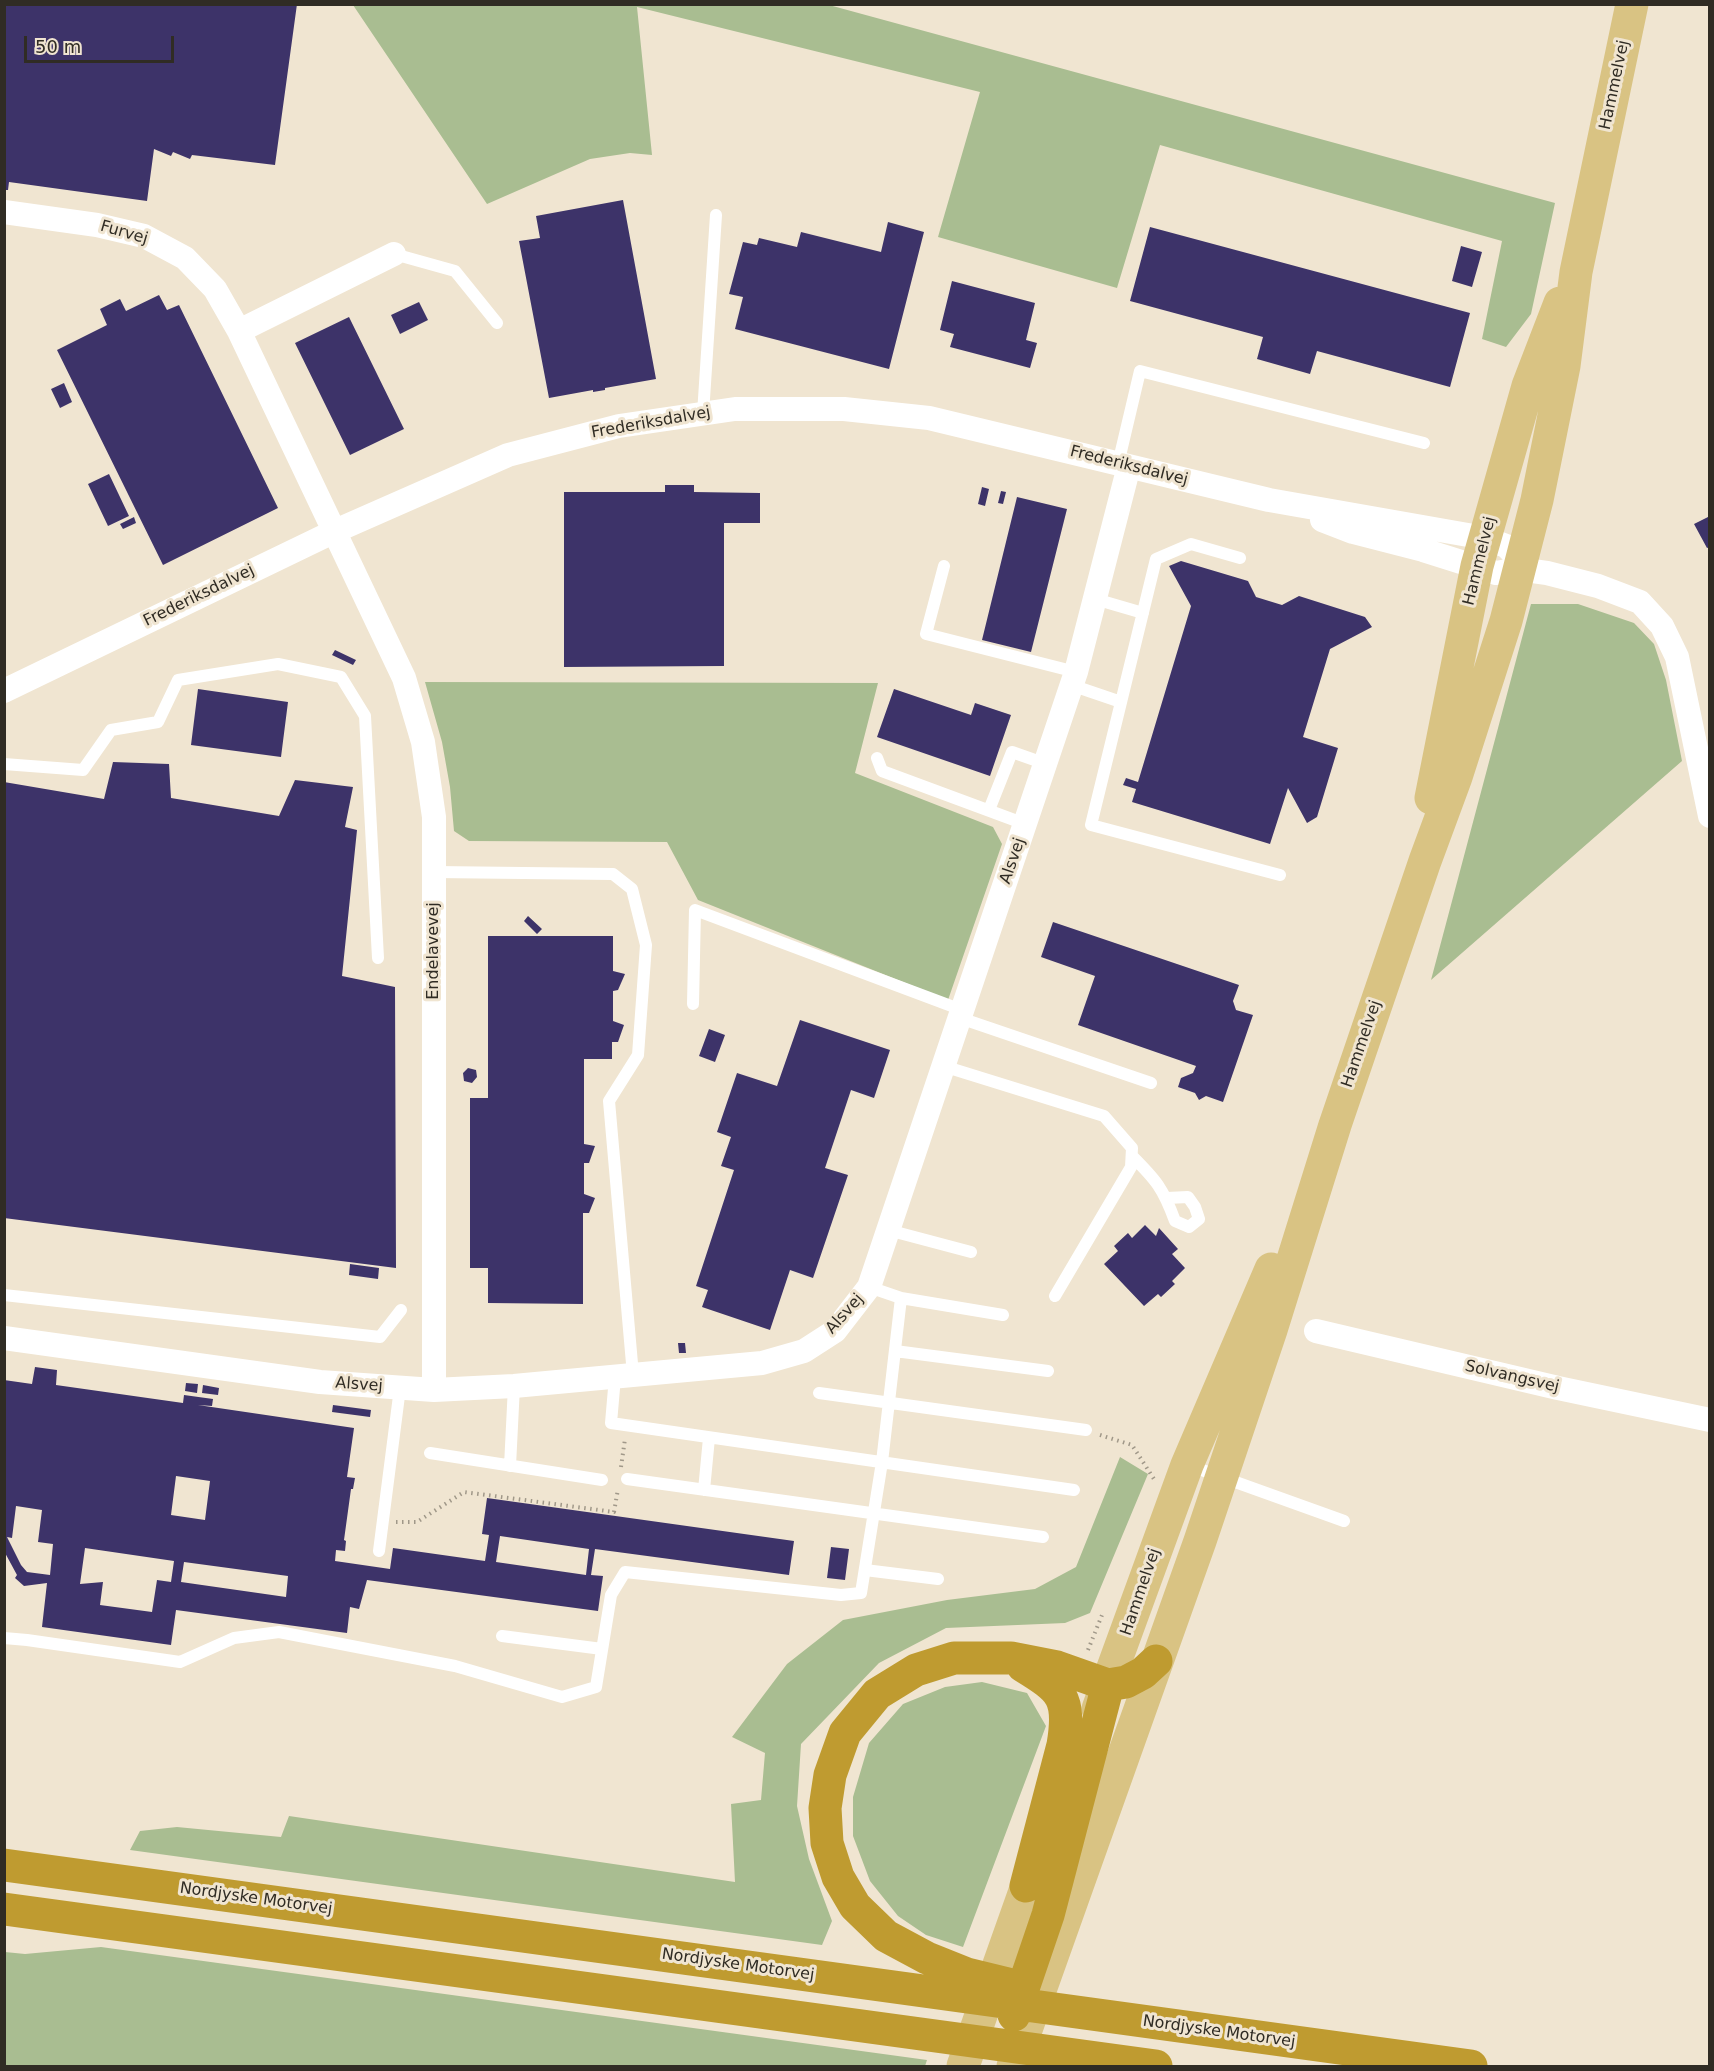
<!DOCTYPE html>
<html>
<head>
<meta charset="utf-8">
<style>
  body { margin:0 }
  #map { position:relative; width:1714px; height:2071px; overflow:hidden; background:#f0e5d1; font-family:"DejaVu Sans",sans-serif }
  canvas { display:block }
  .frame { position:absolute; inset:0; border:6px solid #302c24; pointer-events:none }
  .scale { position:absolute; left:24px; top:36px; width:150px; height:27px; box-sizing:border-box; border:3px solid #302c24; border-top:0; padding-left:8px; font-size:18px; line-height:21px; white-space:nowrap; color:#302c24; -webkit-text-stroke:4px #f0e5d1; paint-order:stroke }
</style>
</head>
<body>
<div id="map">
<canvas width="1714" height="2071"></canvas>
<div class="frame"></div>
<div class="scale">50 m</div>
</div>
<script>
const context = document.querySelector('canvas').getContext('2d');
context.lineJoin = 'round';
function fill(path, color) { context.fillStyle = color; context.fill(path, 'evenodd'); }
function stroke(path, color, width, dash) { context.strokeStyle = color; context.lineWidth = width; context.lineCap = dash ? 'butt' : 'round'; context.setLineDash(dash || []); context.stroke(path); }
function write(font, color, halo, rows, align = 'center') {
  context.font = font + ' "DejaVu Sans",sans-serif'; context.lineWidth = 6; context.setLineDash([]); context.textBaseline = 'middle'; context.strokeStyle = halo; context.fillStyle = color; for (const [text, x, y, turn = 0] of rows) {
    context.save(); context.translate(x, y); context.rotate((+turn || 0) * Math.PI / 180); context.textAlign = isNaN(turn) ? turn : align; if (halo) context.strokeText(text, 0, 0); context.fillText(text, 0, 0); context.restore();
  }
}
fill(new Path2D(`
  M353,5H829L1555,203L1531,314L1506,347L1482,339L1502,241L1160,145L1117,288L938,237L980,92L637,7L652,155L630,153L590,159L487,204Z
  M1531,604H1578L1634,623L1654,644L1666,680L1682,761L1431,980Z
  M425,682L878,683L855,773L993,827L1002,844L948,1000L698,900L667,842L469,841L454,831L450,787L442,742Z
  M1120,1457L1148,1474L1090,1613L1065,1623L946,1628L879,1663L801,1744L797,1806L809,1859L832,1921L822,1945L130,1850L140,1831L177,1827L281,1837L289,1816L735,1882L731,1804L761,1800L765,1753L732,1737L787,1664L843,1620L947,1600L1035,1589L1076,1567Z
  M982,1682L1027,1693L1046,1726L963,1947L926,1935L898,1916L870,1881L853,1836V1797L869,1743L903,1704L945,1687Z
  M101,1947L927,2060L925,2066H5V1952L25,1954Z`), '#a9bd91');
fill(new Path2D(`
  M4,4H297L275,165L192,155L190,159L173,152L171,156L154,149L147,201L9,182L8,190H4Z
  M623,200L656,379L605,388V390L593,392V390L549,398L519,241L540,238L536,216Z
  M888,222L924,232L889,369L735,329L743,297L729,294L743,242L757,245L759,238L797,247L801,232L881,252Z
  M1150,227L1470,313L1450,387L1317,351L1310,374L1257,359L1263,337L1130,301Z
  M1461,246L1482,252L1472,287L1452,281Z
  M952,281L1035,303L1026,340L1037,343L1030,368L950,347L954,334L940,330Z
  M159,295L167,310L179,305L278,508L163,565L57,350L107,325L100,309L120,299L126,311Z
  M419,302L428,320L400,334L391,315Z
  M349,317L404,429L350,455L295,343Z
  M64,383L72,402L60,408L51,389Z
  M109,474L129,516L108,526L88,484Z
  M665,485H694V492L760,493V523H724V666L564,667V492H665Z
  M982,487L989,489L985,506L978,504Z
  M1001,491L1006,492L1003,504L998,503Z
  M1017,497L1067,509L1031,652L982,640Z
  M134,517L136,523L123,529L120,524Z
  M1708,517L1710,520V547L1707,548L1694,524Z
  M1181,561L1248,581L1256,597L1282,605L1299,596L1365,617L1372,627L1330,649L1303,737L1338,748L1317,817L1307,823L1288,788L1270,844L1132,802L1136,789L1123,785L1126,778L1138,782L1191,606L1169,566Z
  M335,650L356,660L353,665L332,655Z
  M198,689L288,702L281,757L191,745Z
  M894,689L971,715L975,703L1011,715L990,776L877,737Z
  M113,762L169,764L171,798L279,816L295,780L353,787L345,827L357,830L342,976L395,987L396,1268L4,1218V782L104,799Z
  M528,916L542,929L537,934L524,921Z
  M1053,922L1239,985L1233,1001L1236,1010L1253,1015L1223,1102L1206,1096L1199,1100L1195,1093L1178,1087L1181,1078L1193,1073L1196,1066L1078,1025L1095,976L1041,957Z
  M488,936H613V971L625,974L618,990L613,991V1021L624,1025L618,1042H612V1059H584V1144L595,1146L589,1163H584V1194L595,1198L589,1213H583V1304L488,1303V1268H470V1098H488Z
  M800,1020L890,1050L874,1098L851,1090L825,1168L848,1175L813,1278L790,1270L770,1330L702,1307L708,1290L696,1286L734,1170L721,1166L731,1137L717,1132L737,1073L777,1086Z
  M709,1029L725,1035L715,1062L699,1056Z
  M468,1068L476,1070L477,1077L472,1083L464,1081L463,1073Z
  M1145,1225L1156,1236L1159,1228L1178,1249L1172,1254L1185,1268L1172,1281L1175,1284L1161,1297L1158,1294L1144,1306L1104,1264L1118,1251L1114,1246L1128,1233L1132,1238Z
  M350,1264L379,1268L378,1279L349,1275Z
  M678,1343H685L686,1353H679Z
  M35,1367L57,1370L56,1385L183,1403L184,1395L213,1399L212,1406L198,1405L354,1428L347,1477L355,1478L353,1489H351L344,1540L346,1541L345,1551L336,1550L335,1561L390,1569L393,1548L485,1561L489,1535L482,1534L487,1498L794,1541L789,1575L595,1549L591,1575L603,1576L598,1611L367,1580L359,1609L350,1607L347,1633L176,1610L171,1645L42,1627L47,1583L24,1586L15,1578L17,1575L4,1551V1380L32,1384ZM176,1476L210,1481L205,1520L171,1515ZM16,1506L42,1510L38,1542L53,1544L50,1575L27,1572L21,1565L7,1537L12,1538ZM500,1536L589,1549L586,1575L496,1562ZM85,1548L174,1561L171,1582L157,1580L152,1612L100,1605L103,1582L80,1584ZM184,1562L288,1576L286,1597L181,1582Z
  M186,1383L198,1384L197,1393L185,1391Z
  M203,1385L219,1388L218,1395L202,1393Z
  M333,1405L371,1410L370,1417L332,1412Z
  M831,1547L849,1549L845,1580L827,1578Z`), '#3d3369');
stroke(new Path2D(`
  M1100,1435L1132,1445L1154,1479
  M621,1467L625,1439
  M396,1522H417L464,1492L614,1512L618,1489
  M1088,1650L1102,1615`), '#a09889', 4, [1.5, 4.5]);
stroke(new Path2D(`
  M394,254L455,271L497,323
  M703,414L716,215
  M1118,464L1140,371L1424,443
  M1240,558L1191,544L1156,559L1091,825L1280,875
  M944,566L926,634L1076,672
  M1095,599L1143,613
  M1071,685L1121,702
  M877,758L882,771L1025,824
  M4,764L83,770L111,730L158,722L178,680L278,664L341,677L365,716L378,958
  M989,810L1012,752L1046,764
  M434,872L613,874L632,889L646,945L638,1055L609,1101L633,1375
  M693,1004L695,910L962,1010
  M960,1018L1151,1083
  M943,1066L1104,1116L1132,1148L1131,1167L1055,1296
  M1132,1156C1156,1180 1163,1188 1175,1221L1189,1227L1199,1219L1195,1207L1188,1197L1167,1198
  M888,1230L971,1252
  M4,1295L380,1337L401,1310
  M901,1298L1003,1315
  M895,1351L1048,1371
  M615,1377L611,1423L1074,1490
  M819,1393L1086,1430
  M430,1453L602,1480
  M1188,1465L1344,1521
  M510,1466L514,1386
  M627,1479L1043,1537
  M704,1490L709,1438
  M379,1551L400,1388
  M865,1570L938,1579
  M502,1636L602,1649
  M4,1638L27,1640L180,1662L234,1638L279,1632L455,1666L562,1697L596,1687L611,1595L625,1572L841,1595L861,1593L882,1462L901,1298L869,1287`), '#fff', 12);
stroke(new Path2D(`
  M4,212L97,225L144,236L185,258L215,289L239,331
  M394,254L239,331L404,678L423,742L434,817V1390
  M1322,520L1353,532L1423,550L1496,573L1518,569L1547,573L1598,586L1640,602L1662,626L1677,657L1710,816
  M4,691L333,532L508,455L619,426L735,409H844L929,418L1269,500L1485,538L1506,546L1520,560
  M1316,1331L1558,1388L1710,1420
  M4,1338L320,1382L434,1390L514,1386L762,1363L804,1351L835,1331L869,1287L1076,672L1129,466`), '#fff', 24);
stroke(new Path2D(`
  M1431,798L1477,566L1528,386L1560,303
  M1098,1709L1187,1465L1271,1269
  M963,2066L1036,1860
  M1013,2066L1200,1541L1271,1330L1335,1125L1425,861L1456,777L1506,621L1537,500L1564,366L1576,272L1632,4`), '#d9c383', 33);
stroke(new Path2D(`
  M1023,1666C1062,1690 1071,1697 1063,1745L1026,1886
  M4,1865L1471,2066
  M4,1909L1156,2066
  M1008,1984L967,1974L927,1958L886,1936L855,1906L838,1877L827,1843L825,1808L830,1775L845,1733L877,1694L916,1670L954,1658H1011L1057,1667L1108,1685L1126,1682L1143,1673L1156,1661
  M1014,2015L1048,1915L1108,1685`), '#bf9b30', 33);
write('16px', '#302c24', '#f0e5d1', [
  ["Hammelvej",1615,85,-78],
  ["Furvej",124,233,16],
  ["Frederiksdalvej",651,423,-10],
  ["Frederiksdalvej",1129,466,14],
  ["Hammelvej",1480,561,-76],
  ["Frederiksdalvej",199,596,-26],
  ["Alsvej",1013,861,-71],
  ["Endelavevej",434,951,-90],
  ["Hammelvej",1362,1044,-71],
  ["Alsvej",845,1314,-48],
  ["Solvangsvej",1512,1377,13],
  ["Alsvej",359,1385,4],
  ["Hammelvej",1141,1592,-71],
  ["Nordjyske Motorvej",256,1899,8],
  ["Nordjyske Motorvej",738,1965,8],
  ["Nordjyske Motorvej",1219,2032,8]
]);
</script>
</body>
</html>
